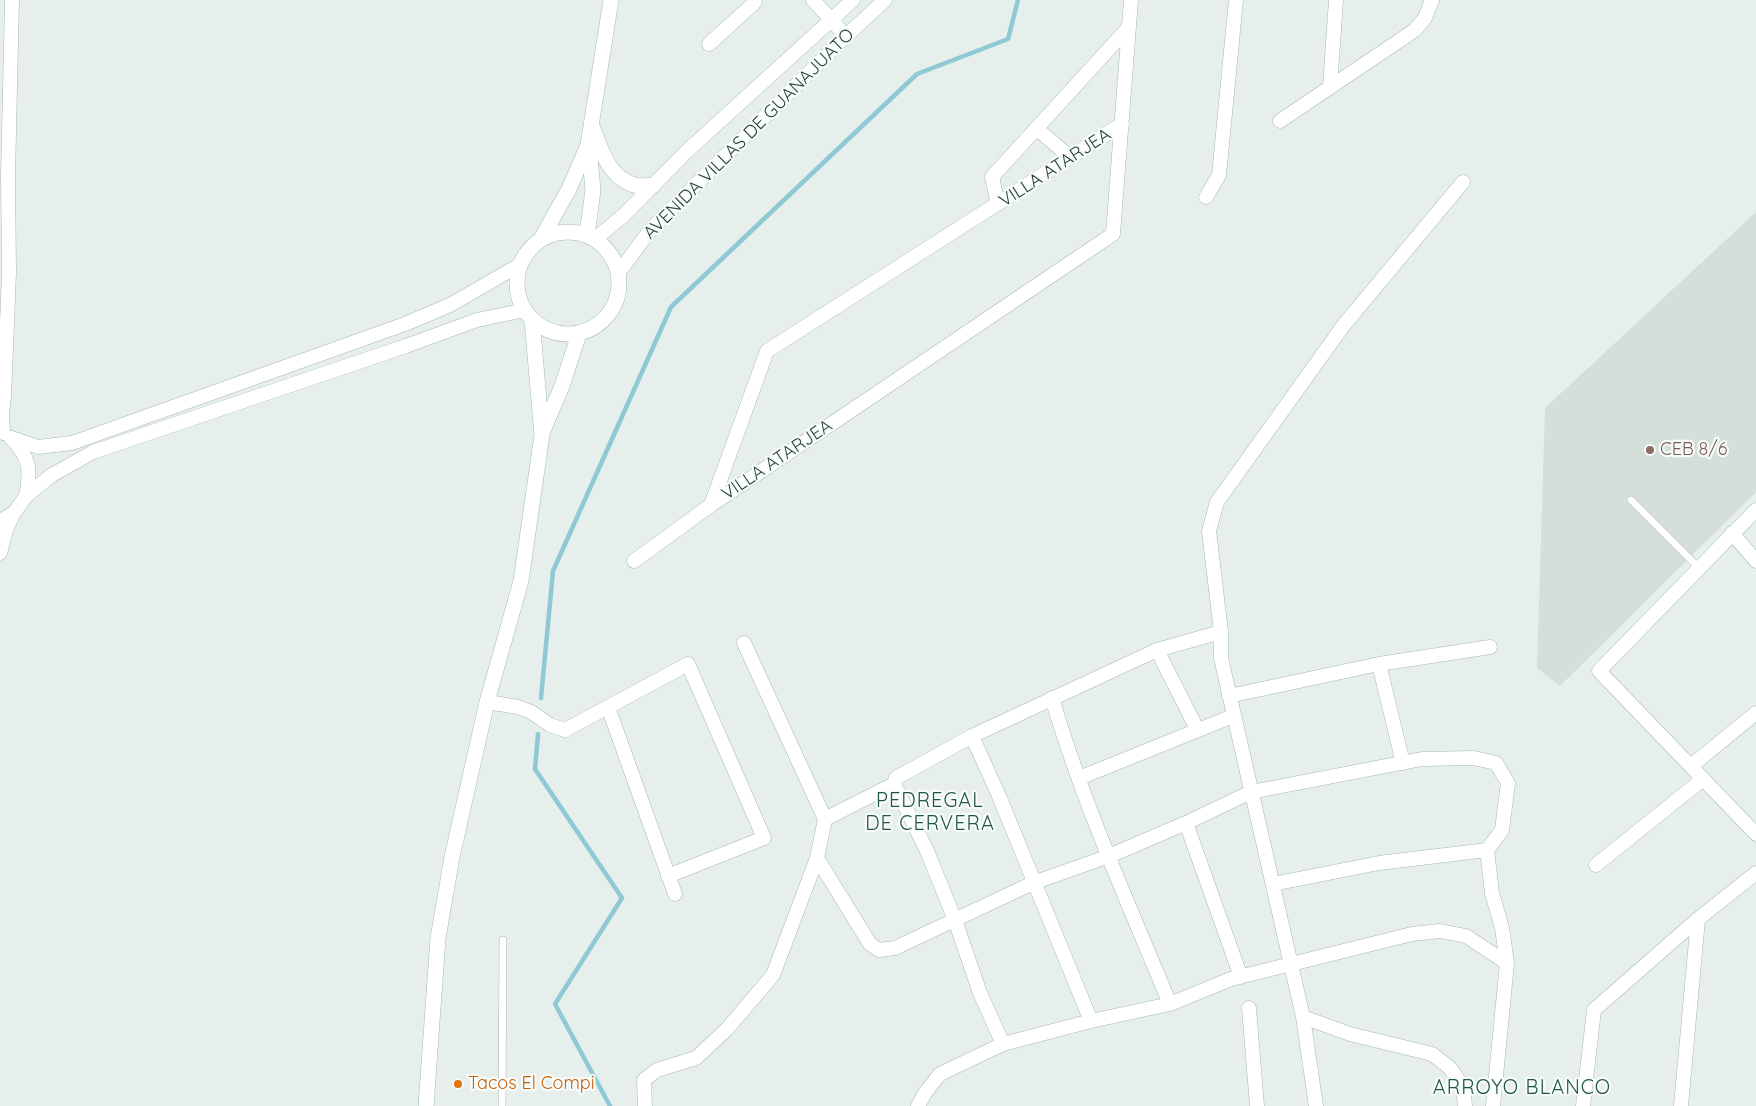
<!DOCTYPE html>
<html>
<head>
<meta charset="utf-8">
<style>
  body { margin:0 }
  canvas { display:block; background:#e6efeb }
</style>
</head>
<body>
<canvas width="1756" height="1106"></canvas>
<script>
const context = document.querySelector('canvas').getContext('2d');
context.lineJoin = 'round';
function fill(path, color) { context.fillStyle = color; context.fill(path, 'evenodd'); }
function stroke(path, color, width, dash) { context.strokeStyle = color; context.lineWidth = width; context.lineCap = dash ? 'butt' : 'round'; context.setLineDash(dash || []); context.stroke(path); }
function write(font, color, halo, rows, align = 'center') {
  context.font = font + ' Quicksand,sans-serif'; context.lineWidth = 4.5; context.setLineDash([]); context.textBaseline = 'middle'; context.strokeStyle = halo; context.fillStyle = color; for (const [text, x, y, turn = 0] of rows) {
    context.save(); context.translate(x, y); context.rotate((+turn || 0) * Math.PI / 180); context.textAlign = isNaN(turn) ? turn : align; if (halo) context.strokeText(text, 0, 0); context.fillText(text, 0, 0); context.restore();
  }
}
fill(new Path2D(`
  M1756,212V492L1560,686L1537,668L1545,408Z`), '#d4dfda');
stroke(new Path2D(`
  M541,698L553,571L671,307L917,74L1008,39L1018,0
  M538,734L535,769L622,898L555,1004L610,1106`), '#8ec9d4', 4.5);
const lane = new Path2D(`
  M1631,500L1699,568
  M502,1106L503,940`);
const street = new Path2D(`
  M813,0L846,36
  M709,44L754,3L755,0
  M1330,87L1336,0
  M1280,121L1415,30L1425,18L1432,0
  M1122,124L767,351L711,505L1113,234L1131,0
  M1036,128L1070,157
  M1206,197L1219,175L1236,0
  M998,204L992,177L1129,27
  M595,239L623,216L686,152L853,0
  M619,272L651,229L846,36L885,0
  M3,433L2,414L4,397L9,273L8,176L12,0
  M11,438C30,457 31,470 26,496
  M12,438L38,447L72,443L405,324L450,305L521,264
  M1756,510L1599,671L1756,834
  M0,521L14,513L26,496L52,475L93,452L406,346L477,320L525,310
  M1732,533L1756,561
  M0,553L7,527L14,513
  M634,561L711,505
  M744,643L825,819L817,858L870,944L879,950L895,948L1033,883L1109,856L1186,823L1251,792L1422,759L1474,758L1496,763L1508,783L1502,830L1487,850L1492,893L1502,928L1507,963L1493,1106
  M1157,650L1197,729
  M1379,664L1490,647
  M1229,696L1379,664L1403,763
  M1052,698C1083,803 1128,903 1170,1004
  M487,702L518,707L531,712L550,725L565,730L688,664L764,838L668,876
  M608,707L675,894
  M972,736L999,796L1091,1021
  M1691,766L1756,713
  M1079,778L1233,716
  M894,784L927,851L955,920L980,993L1003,1044
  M825,819L894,784L896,778L972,736L1157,650L1221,632
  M1186,823L1241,977
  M1596,865L1703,779
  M1273,884L1379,863L1487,850
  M1249,1008L1257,1106
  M1303,1017L1350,1034L1432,1054L1450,1068L1463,1087L1465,1106
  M645,1106L644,1080L657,1070L696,1058L727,1029L773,975L817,858
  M918,1106L925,1093L940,1074L1003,1044L1091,1021L1170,1004L1231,979L1412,934L1440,931L1466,936L1507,963
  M1316,1106L1303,1017L1221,658V632L1209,531L1217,502L1343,326L1463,182
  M1583,1106L1594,1010L1698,919L1756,873
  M1681,1106L1698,919`);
const secondary = new Path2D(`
  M592,126C601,149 608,177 634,185C640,187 648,185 654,185
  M517 283a51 51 0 1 1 102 0a51 51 0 1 1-102 0Z
  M587,235L593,190L589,146
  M541,239L569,189L588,145L611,0
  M542,433L562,386L579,334
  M426,1106L438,938L452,857L487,702L521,581L542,435L532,320`);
stroke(lane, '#a8b8b2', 8);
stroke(street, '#a8b8b2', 15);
stroke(secondary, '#a4bbb3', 16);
stroke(lane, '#fff', 7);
stroke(street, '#fff', 14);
stroke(secondary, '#fff', 15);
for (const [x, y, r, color] of [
  [1650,450,5,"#8d6e63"],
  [458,1084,5,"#e8710a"]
]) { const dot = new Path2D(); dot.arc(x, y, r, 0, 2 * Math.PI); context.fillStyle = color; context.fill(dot); stroke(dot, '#f7fbf9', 2); }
write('18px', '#24423a', '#f7fbf9', [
  ["AVENIDA VILLAS DE GUANAJUATO",749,134,-45],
  ["VILLA ATARJEA",1055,168,-33],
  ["VILLA ATARJEA",777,460,-34]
]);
write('18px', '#785e54', '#f7fbf9', [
  ["CEB 8/6",1660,450]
], 'left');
write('18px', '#c56008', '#f7fbf9', [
  ["Tacos El Compi",468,1084]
], 'left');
context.letterSpacing = '1px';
write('20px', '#1f5548', '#f7fbf9', [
  ["PEDREGAL",930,801],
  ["DE CERVERA",930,824],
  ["ARROYO BLANCO",1522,1088]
]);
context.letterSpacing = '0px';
</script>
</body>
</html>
